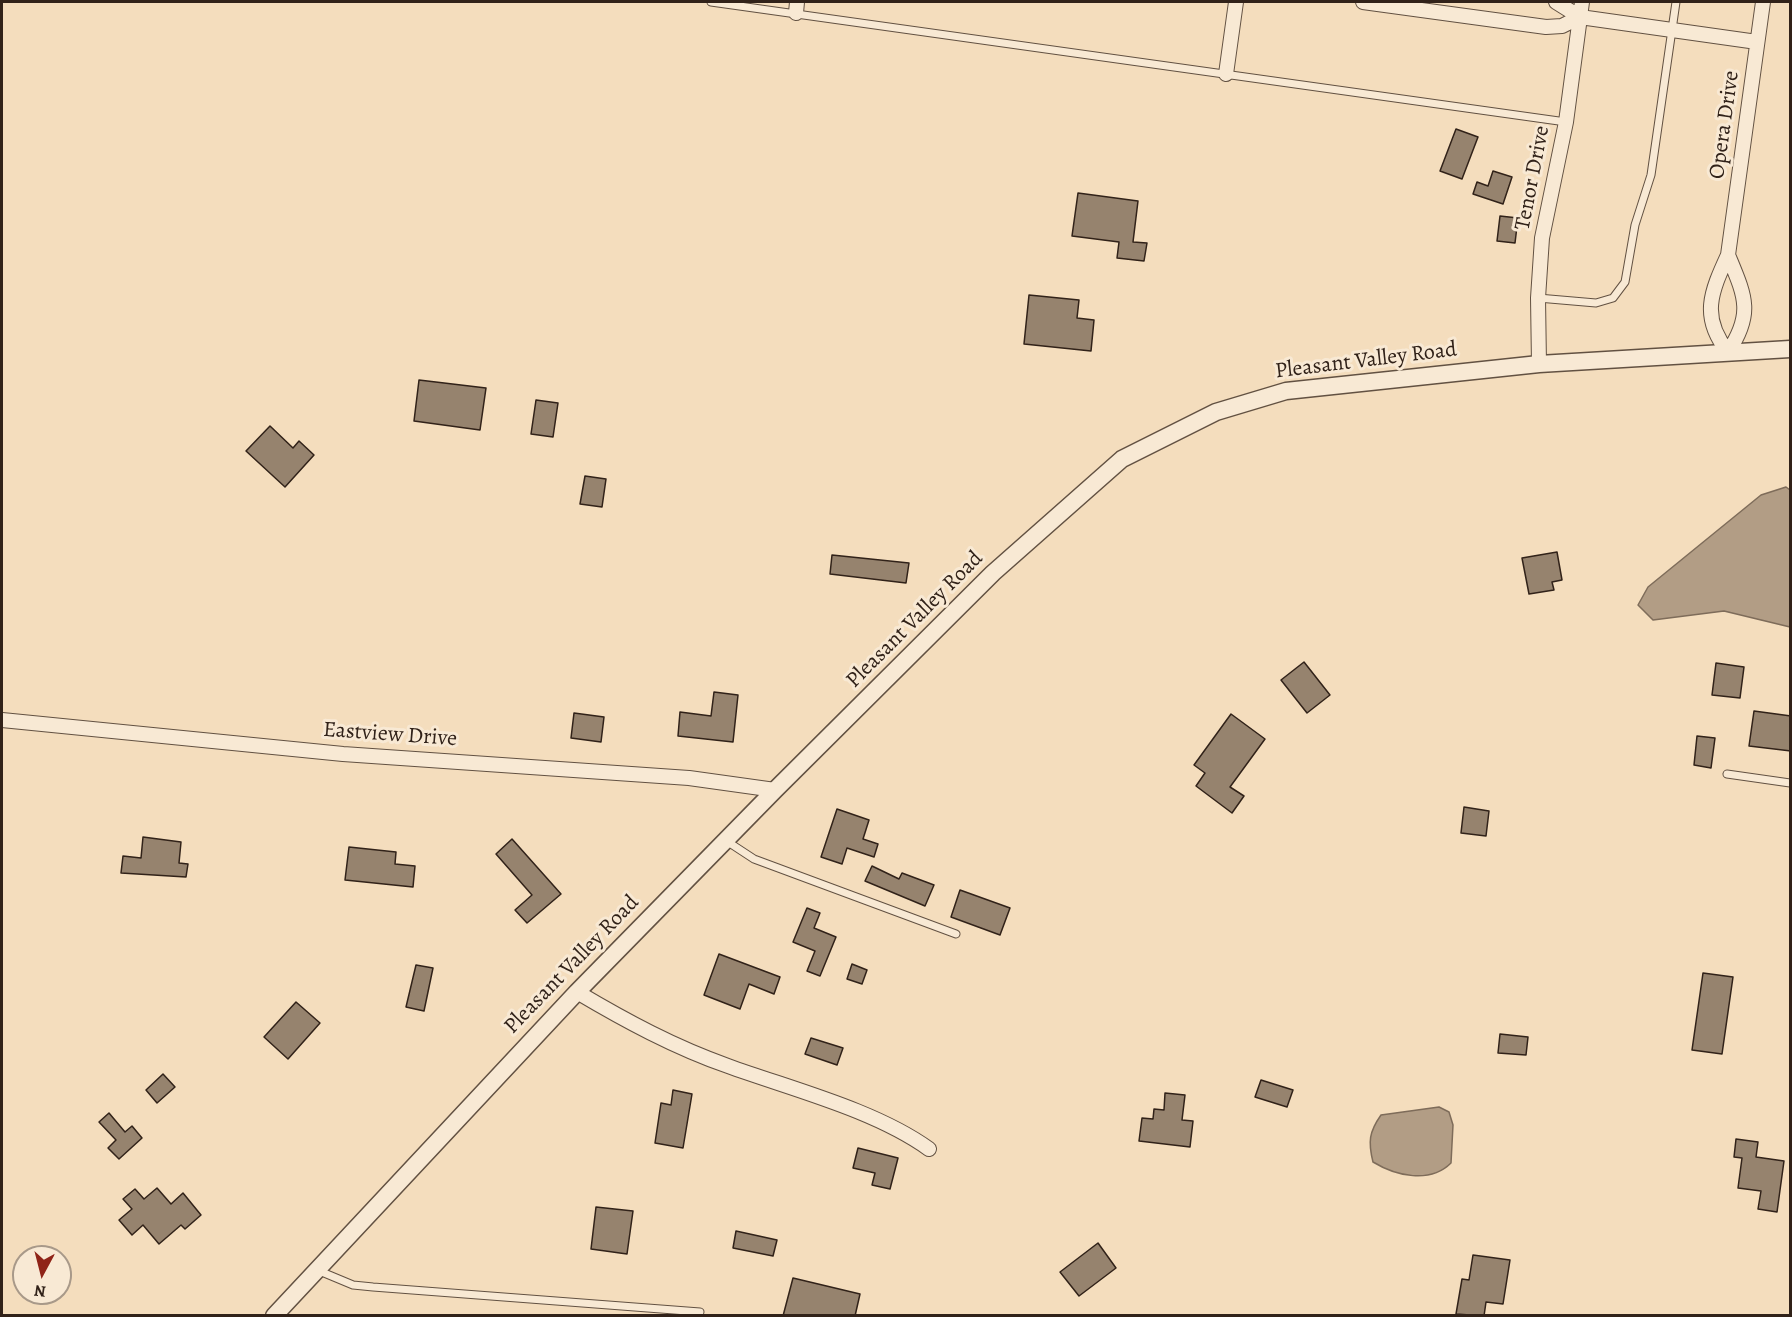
<!DOCTYPE html>
<html>
<head>
<meta charset="utf-8">
<style>
  body { margin:0 }
  #map { position:relative; width:1792px; height:1317px; overflow:hidden; background:#f4ddbd; font-family:Alegreya,serif }
  canvas { display:block }
  .frame { position:absolute; inset:0; border:3px solid #312219; pointer-events:none }
  .north { position:absolute; left:12px; top:1245px; width:60px; height:60px; box-sizing:border-box; background:#f8e9d4; border:2px solid #a89989; border-radius:50%; rotate:187deg; font-size:16px; font-weight:700; line-height:24px; text-align:center; color:#312219 }
  .north::after { content:''; display:block; margin:auto; width:21px; height:27px; background:#8f2418; clip-path:polygon(50% 0,100% 100%,50% 72%,0 100%) }
</style>
</head>
<body>
<div id="map">
<canvas width="1792" height="1317"></canvas>
<div class="frame"></div>
<div class="north">N</div>
</div>
<script>
const context = document.querySelector('canvas').getContext('2d');
context.lineJoin = 'round';
function fill(path, color) { context.fillStyle = color; context.fill(path, 'evenodd'); }
function stroke(path, color, width, dash) { context.strokeStyle = color; context.lineWidth = width; context.lineCap = dash ? 'butt' : 'round'; context.setLineDash(dash || []); context.stroke(path); }
function write(font, color, halo, rows, align = 'center') {
  context.font = font + ' Alegreya,serif'; context.lineWidth = 6; context.setLineDash([]); context.textBaseline = 'middle'; context.strokeStyle = halo; context.fillStyle = color; for (const [text, x, y, turn = 0] of rows) {
    context.save(); context.translate(x, y); context.rotate((+turn || 0) * Math.PI / 180); context.textAlign = isNaN(turn) ? turn : align; if (halo) context.strokeText(text, 0, 0); context.fillText(text, 0, 0); context.restore();
  }
}
const water = new Path2D(`
  M1786,487L1790,490V627L1724,611L1653,620L1638,605L1648,587L1761,495Z
  M1439,1107L1449,1112L1453,1125L1451,1163C1430,1184 1396,1176 1373,1162C1368,1142 1369,1132 1381,1115Z`);
fill(water, '#b29d85');
stroke(water, '#7e6c5a', 1.5);
const building = new Path2D(`
  M1456,129L1478,137L1462,179L1440,171Z
  M1493,171L1512,177L1503,204L1473,194L1477,182L1488,186Z
  M1078,193L1138,201L1133,242L1147,243L1144,261L1117,258L1119,242L1072,236Z
  M1500,216L1518,218L1515,243L1497,241Z
  M1029,295L1079,300L1077,318L1094,320L1091,351L1024,344Z
  M419,380L486,388L480,430L414,421Z
  M536,400L558,403L553,437L531,434Z
  M270,426L293,448L299,441L314,455L285,487L246,451Z
  M585,476L606,479L602,507L580,504Z
  M1557,552L1562,580L1552,582L1554,590L1529,594L1522,558Z
  M832,555L909,563L906,583L830,574Z
  M1304,662L1330,695L1307,713L1281,680Z
  M1716,663L1744,667L1740,698L1712,695Z
  M714,692L738,695L733,742L678,736L680,712L711,716Z
  M1754,711L1791,716V751L1749,746Z
  M574,713L604,717L601,742L571,738Z
  M1231,714L1265,739L1230,787L1244,796L1232,813L1196,786L1205,773L1194,765Z
  M1697,736L1715,738L1711,768L1694,765Z
  M1464,807L1489,811L1486,836L1461,833Z
  M837,809L869,820L863,839L878,844L874,857L847,848L842,864L821,857Z
  M143,837L181,842L179,863L188,864L186,877L121,873L123,856L141,858Z
  M512,839L561,894L527,923L515,910L532,895L496,854Z
  M349,847L396,852L395,864L415,866L413,887L345,880Z
  M872,866L899,879L902,873L934,885L925,906L865,881Z
  M960,890L1010,908L1000,935L951,917Z
  M807,908L820,913L814,928L836,937L820,976L807,971L815,951L793,942Z
  M719,954L780,977L774,994L749,984L740,1009L704,995Z
  M852,964L867,970L862,984L847,979Z
  M416,965L433,968L424,1011L406,1007Z
  M1703,973L1733,977L1722,1054L1692,1050Z
  M296,1002L320,1023L288,1059L264,1037Z
  M1500,1034L1528,1037L1526,1055L1498,1053Z
  M811,1038L843,1048L837,1065L805,1054Z
  M163,1074L175,1087L157,1103L146,1090Z
  M1261,1080L1293,1090L1287,1107L1255,1097Z
  M673,1090L692,1094L683,1148L655,1143L661,1103L671,1105Z
  M1165,1093L1185,1095L1182,1120L1193,1121L1190,1147L1139,1141L1142,1118L1153,1119L1154,1109L1164,1110Z
  M109,1113L125,1132L132,1126L142,1138L119,1159L108,1148L116,1140L99,1122Z
  M1736,1139L1758,1142L1756,1157L1784,1161L1777,1212L1758,1209L1761,1191L1738,1188L1742,1158L1734,1157Z
  M858,1148L898,1158L890,1189L872,1185L875,1173L853,1168Z
  M157,1188L171,1204L183,1193L201,1215L185,1229L181,1225L159,1244L143,1225L132,1235L119,1220L132,1209L123,1199L135,1189L144,1199Z
  M596,1207L633,1211L627,1254L591,1249Z
  M736,1231L777,1240L773,1256L733,1248Z
  M1098,1243L1116,1268L1079,1296L1060,1272Z
  M1473,1255L1510,1260L1503,1304L1486,1302L1484,1316L1456,1314L1462,1279L1469,1280Z
  M793,1278L860,1294L855,1316H783Z`);
fill(building, '#96836e');
stroke(building, '#312219', 1.5);
const service = new Path2D(`
  M711,2L1566,122
  M1538,298L1596,303L1613,298L1625,282L1635,225L1651,175L1676,2
  M1727,774L1790,783
  M725,840L754,859L956,934
  M317,1270L353,1285L373,1287L700,1312`);
const minor = new Path2D(`
  M1363,2L1546,27L1562,26L1580,17
  M1556,2L1580,17L1757,42
  M796,13L797,2
  M1226,74L1236,2
  M1728,255L1763,2
  M1728,255C1745,296 1754,313 1728,352C1700,317 1711,292 1728,255Z
  M1539,364L1538,298L1542,238L1566,122L1582,2
  M2,720L343,754L689,778L775,790
  M577,992C626,1021 674,1047 728,1066C791,1089 875,1110 929,1149`);
const tertiary = new Path2D(`
  M274,1316L577,992L775,790L993,573L1122,459L1216,412L1286,391L1539,364L1790,349`);
stroke(service, '#625142', 9);
stroke(minor, '#625142', 16);
stroke(tertiary, '#625142', 19);
stroke(service, '#f8e9d4', 7);
stroke(minor, '#f8e9d4', 14);
stroke(tertiary, '#f8e9d4', 16);
write('22px', '#312219', '#f8e9d4', [
  ["Opera Drive",1725,125,-82],
  ["Tenor Drive",1533,178,-79],
  ["Pleasant Valley Road",1366,361,-7],
  ["Pleasant Valley Road",915,620,-45],
  ["Eastview Drive",390,735,4],
  ["Pleasant Valley Road",572,965,-46]
]);
</script>
</body>
</html>
